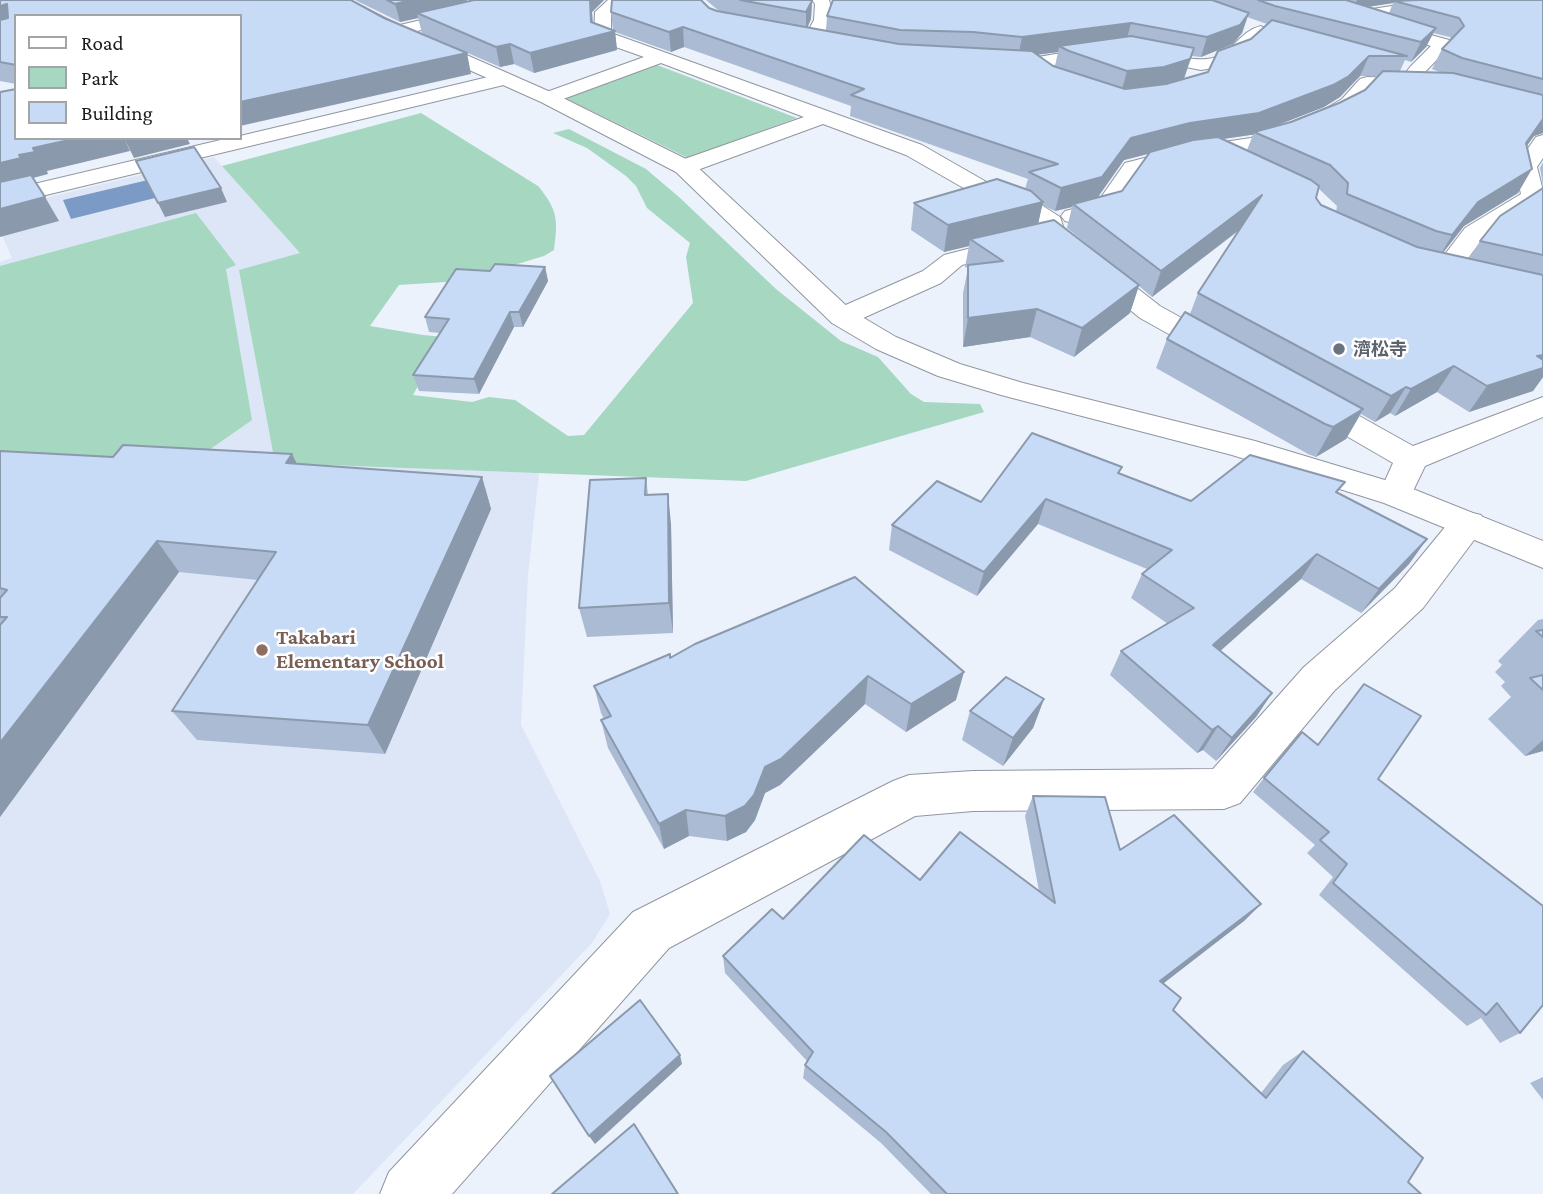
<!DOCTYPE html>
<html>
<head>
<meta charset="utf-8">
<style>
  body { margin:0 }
  #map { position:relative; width:1543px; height:1194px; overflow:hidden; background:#ecf2fc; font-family:"Crimson Pro",serif }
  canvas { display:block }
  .legend { position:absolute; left:14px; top:14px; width:228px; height:126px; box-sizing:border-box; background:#fff; border:2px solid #a3a4a5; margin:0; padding:9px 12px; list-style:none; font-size:21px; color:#191b1f }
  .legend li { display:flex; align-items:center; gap:14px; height:35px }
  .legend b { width:35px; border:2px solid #a3a4a5 }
</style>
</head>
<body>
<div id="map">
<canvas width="1543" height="1194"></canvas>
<ul class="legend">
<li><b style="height:9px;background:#fff"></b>Road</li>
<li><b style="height:19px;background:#a6d7c0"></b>Park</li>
<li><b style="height:19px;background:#c7daf6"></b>Building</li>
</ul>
</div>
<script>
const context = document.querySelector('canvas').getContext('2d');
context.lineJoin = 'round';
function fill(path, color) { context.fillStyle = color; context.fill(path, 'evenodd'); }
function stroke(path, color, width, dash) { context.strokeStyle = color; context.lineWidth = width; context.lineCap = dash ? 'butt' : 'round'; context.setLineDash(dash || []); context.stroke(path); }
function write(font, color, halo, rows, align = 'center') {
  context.font = font + ' "Crimson Pro","Noto Sans JP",serif'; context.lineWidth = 5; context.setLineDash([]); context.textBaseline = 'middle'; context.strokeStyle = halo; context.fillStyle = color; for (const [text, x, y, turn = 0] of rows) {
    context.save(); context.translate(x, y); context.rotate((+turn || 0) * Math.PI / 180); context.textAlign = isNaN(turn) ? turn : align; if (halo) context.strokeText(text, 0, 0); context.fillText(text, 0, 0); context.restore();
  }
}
fill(new Path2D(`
  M214,157L300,253L275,463L539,473L528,575L521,725L600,881L610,914L592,943L353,1194H0V262L12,258L0,231V209Z`), '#dce6f6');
fill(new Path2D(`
  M657,65L797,118L688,158L563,97Z
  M421,113L538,186C558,210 558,220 554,250L544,256L461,281L399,285L370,326L423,335L499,342L433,359L413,395L472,402L489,397L515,400L568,436L584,435L693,303L686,257L690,243L647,208L636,186L626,176L587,148L553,133L569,129L646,169L679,197L776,289L841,341L878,357L911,394L924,402L980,404L984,412L746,481L275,463L239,270L300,253L222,166Z
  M196,213L236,265L226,269L252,420L193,461L0,454V266Z`), '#a6d7c0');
fill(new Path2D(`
  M199,168L211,184L71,219L63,200Z`), '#7b9bc6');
const street = new Path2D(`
  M467,0H483L478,16L397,36L389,31L391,27L465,10Z
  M608,0H625L611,13V33L922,145L997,188L1043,206L1060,217L1065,232L1160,306L1230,345L1235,351L1230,357L1220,360L1210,357L1140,318L1044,240L1039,225L1027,216L981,198L906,155L823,124L692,172H676L673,167L676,162L804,117L661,63L555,102H541L538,98L541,94L644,57L596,40L594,36L595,12Z
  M812,0H829C834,15 826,31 818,44L812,45L803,40L814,20L815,4Z
  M1295,0H1318L1353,12L1411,3L1458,5L1504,2L1502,0H1520L1526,6L1518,11L1458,15L1411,13L1352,22L1298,3Z
  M1380,21L1449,40L1452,44L1422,75H1410L1407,71L1410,67L1431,46L1374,30L1372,26L1374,22Z
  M1261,26L1269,31L1254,44L1249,53L1225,66L1201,70L1125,55L1018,70L988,66L985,62C992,54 1024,59 1037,57C1061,54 1105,43 1128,45C1152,48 1190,64 1213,58C1233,52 1240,31 1261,26Z
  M505,73L514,79L512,83L0,206V192L229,138H240V136Z
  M1367,77L1422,79L1431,85L1422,91L1372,89C1333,133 1264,149 1208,157C1194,159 1150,166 1140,173C1130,182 1121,202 1113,213L1073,223L1065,221L1061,216L1065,211L1097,203L1125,163L1183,148L1251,138L1325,109L1342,99L1360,79Z
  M1543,135V158L1537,167L1543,191L1541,202L1483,238L1455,276L1446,278L1437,276L1433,270L1465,228L1521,194L1515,167L1536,137Z
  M1019,236L1028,238L1031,243L1028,248L962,265L941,283L852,323L842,325L832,323L828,317L832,311L923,271L944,255Z
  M1309,392L1320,394L1413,446L1543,397V417L1425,466L1413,491L1401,494L1389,491L1384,483L1393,463L1298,408L1294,401L1298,394Z
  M1468,512L1481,515L1486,524L1423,608L1334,691L1240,803L1224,809L973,811L915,816L669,948L452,1194H380L389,1172L633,912L893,781L909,775L973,771L1213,769L1304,667L1395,588L1455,515Z`);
const secondary = new Path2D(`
  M329,0H349L403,27L555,94L692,162L852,311L896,337L960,364L1023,383L1255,441L1408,487L1543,541V568L1384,503L1232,455L1001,395L938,376L876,349L832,323L676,172L541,102L391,35Z`);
stroke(street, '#91969f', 2);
stroke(secondary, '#91969f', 2);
fill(street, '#fff');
fill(secondary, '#fff');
fill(new Path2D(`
  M0,0L471,74L16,16V84L0,81Z
  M355,0H466L465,2L474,0H604L592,12L593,22L613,30L611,12L709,8L719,11L706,0H812L811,19L807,27L826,31L827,16L832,5V0H1543V133L1534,136L1527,145L1518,193L1464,226L1443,253L1470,258L1480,241L1543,188V377L1533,391L1469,412L1437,392L1395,416L1390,413L1375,422L1361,414L1346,439L1316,457L1308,454L1156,368L1167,339L1190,314L1198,293L1241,229L1152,297L1139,286L1130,313L1074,357L1030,337L963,347V293L968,268L965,267L969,246L944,252L911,230L914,203L1025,189L1028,179L850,116L851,106L684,47L671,52L615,32L617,50L534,73L514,64L500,67L422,33L418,18L400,22ZM1393,3L1389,13L1368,7ZM1247,17L1267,24L1251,39L1208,72L1184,79L1192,56L1201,57L1233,44L1242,33ZM1433,33L1450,37L1451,40L1442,49L1432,69L1439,72L1400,71L1405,60L1411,62L1426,47ZM1058,52L1055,66L1037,55ZM1360,76H1378L1365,90L1339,103L1291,122L1273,127L1324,107L1340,97ZM1250,135H1253L1247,150L1223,139ZM1148,154L1122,191L1098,197L1124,160ZM1318,188L1337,206L1336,212L1321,205L1316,198ZM1042,205L1055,211L1072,207L1067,228L1114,266L1038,223Z
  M1543,162V186L1540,168Z
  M545,267L548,281L523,327H514L479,394L419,391L413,375L440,333L429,332L425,317L490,271Z
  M0,451L113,457L292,454L297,464L482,477L491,509L385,754L197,740L172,711L258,580L179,572L0,817Z
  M1122,467L1119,474L1191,501L1338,493L1427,539L1409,564L1361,613L1301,579L1220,651L1272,693L1256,717L1216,761L1203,750L1197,753L1110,675L1121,651L1168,624L1131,598L1142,574L1147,569L1038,524L977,596L889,550L892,525Z
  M646,478L648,494L671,524L673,633L587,637L579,608Z
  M855,577L956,700L906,732L865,704L780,785L765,793L755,820L746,832L727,841L689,836L664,849L608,748L601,720L604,719L601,713L594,686L671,658Z
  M1543,619V751L1525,756L1488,719L1511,697L1501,686L1505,682L1495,672L1502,665L1498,661L1538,620Z
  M1364,684L1378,779L1520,1033L1500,1043L1481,1018L1467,1026L1319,895L1333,877L1307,853L1315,845L1253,792L1264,778L1318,745Z
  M1044,699L1033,728L1003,766L962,740L970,711Z
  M1033,796L1120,850L1261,904L1244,921L1163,983L1173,1010L1261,1093L1283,1065L1303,1051L1408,1182L1421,1194H931L881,1143L803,1078L805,1065L807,1061L725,973L723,956L783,919L920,880L1039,891L1025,816Z
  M1543,1077V1100L1530,1083Z`), '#abbbd4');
fill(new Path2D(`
  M411,0H466L463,8L417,13L418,18L400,22L395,4Z
  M590,0H604L592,12L593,36L615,31L617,50L534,73L530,53L591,22Z
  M1357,0H1411L1394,1L1393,3L1353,9Z
  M812,1L811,19L806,31V12Z
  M7,4L16,20L0,28V6Z
  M1249,13L1242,33L1233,44L1201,57L1207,37Z
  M1131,23L1126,42L1059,46L1058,52L1018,57L1022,37Z
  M683,27L684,47L671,52L669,32Z
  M1436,28L1426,47L1411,62L1421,42Z
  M510,44L514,64L500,67L496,47Z
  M1194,48L1183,81L1121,93L1127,71Z
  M467,53L471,74L240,126V102Z
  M1369,56L1360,76L1340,97L1324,107L1257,133L1254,132L1253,135H1250L1182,145L1124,160L1095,201L1073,204L1072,207L1055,211L1061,188L1131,138L1190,123Z
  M1543,119V133L1534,136L1513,165L1526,143Z
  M78,138H124L130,151L47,171L48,174L33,178L0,190V163L33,148Z
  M124,138H187L190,144L134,158Z
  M1532,169L1518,193L1464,226L1438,259L1452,235L1478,202Z
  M221,188L227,202L165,217L158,203Z
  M1262,195L1253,219L1152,297L1161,271Z
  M45,197L59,221L0,237V209Z
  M1043,202L1037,229L970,239L969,246L944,252L948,225Z
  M545,267L548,281L523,327L519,312Z
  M1139,285L1130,313L1074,357L1082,328Z
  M1037,309L1030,337L963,347L968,318Z
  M510,312L514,327L479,394L474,379Z
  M1543,355V377L1533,391L1469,412L1487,386L1537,356Z
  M1454,366L1437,392L1395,416L1411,389Z
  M1406,387L1390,413L1375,422L1391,396Z
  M1363,409L1346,439L1316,457L1333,427Z
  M292,454L308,486L286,463Z
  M482,477L491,509L385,754L368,725Z
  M668,494L671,524L673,633L669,603Z
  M1046,499L1038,524L977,596L984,572Z
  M1427,539L1409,564L1361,613L1379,589Z
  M157,541L179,572L0,817V743Z
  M1317,554L1301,579L1199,670L1213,645Z
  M964,672L956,700L906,732L911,704Z
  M868,676L865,704L780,785L765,793L755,820L746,832L727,841L725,816L765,767Z
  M1272,693L1256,717L1216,761L1232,738Z
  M1044,699L1033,728L1003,766L1013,738Z
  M1218,726L1203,750L1197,753L1212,730Z
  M1543,740V751L1525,756Z
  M686,810L689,836L664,849L659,824Z
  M1261,904L1244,921L1146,997L1160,981Z
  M680,1055L682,1064L595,1144L589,1136Z`), '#8b99ac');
const building = new Path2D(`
  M0,0H351L384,18L467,53L240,102V16H16V65L0,62V20L8,18L7,4L0,6Z
  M387,0H411L395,4Z
  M474,0H590L591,22L615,31L530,53L510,44L496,47L417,13Z
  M612,0H701L709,8L717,11L899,44L1032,51L1053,66L1125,89L1166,84L1208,72L1218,51L1251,39L1272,20L1407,56H1369L1349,76L1333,85L1259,113L1190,123L1131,138L1102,177L1061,188L1029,172L1058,164L851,95L864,89L683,27L669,32L611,12Z
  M740,0H812V1L806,12Z
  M833,0H1212L1249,13L1240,25L1207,37L1131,23L1022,37L973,32L900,30L827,16Z
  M1258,0H1346L1436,28L1421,42L1275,6Z
  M1418,0H1543V79L1462,58L1442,49L1464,26L1459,18L1394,1Z
  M1131,36L1194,48L1190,59L1164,67L1127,71L1069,51L1059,46Z
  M1383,71L1453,73L1543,95V119L1526,143L1532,169L1478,202L1452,235L1436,231L1347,194L1348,183L1330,165L1254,132L1291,122L1339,103L1365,90Z
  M16,89V138H78L33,148L35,152L19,155L21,158L0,163V92Z
  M1218,137L1311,180L1319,186L1316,198L1321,205L1417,247L1543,275V355L1537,356L1543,360V368L1487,386L1454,366L1411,389L1406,387L1391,396L1198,293L1262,195L1161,271L1073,204L1122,191L1150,152L1193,140Z
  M194,147L221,188L158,203L136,161Z
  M31,175L45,197L0,209V182Z
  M997,179L1031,191L1043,202L948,225L914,203Z
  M1543,188V255L1480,241L1500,216Z
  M1054,220L1139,285L1082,328L1037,309L968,318V265L1003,261L970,239Z
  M495,264L545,267L519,312H510L474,379L413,375L449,319L425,317L456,269L490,271Z
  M1185,312L1363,409L1333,427L1325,424L1167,339Z
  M1032,433L1122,467L1118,473L1191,501L1250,455L1345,482L1336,492L1427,539L1379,589L1317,554L1213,645L1272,693L1232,738L1218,726L1212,730L1121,651L1194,608L1142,574L1172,550L1046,499L984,572L892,525L937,481L981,502Z
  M123,445L292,454L286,463L482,477L368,725L172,711L276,552L157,541L0,743V625L7,617H0V598L7,590L0,588V451L113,457Z
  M646,478L645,495L668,494L669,603L579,608L590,480Z
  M855,577L964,672L911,704L868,676L781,759L765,767L754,795L745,806L725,816L686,810L659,824L601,720L611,716L594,686L670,654V658L695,644Z
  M1543,630V637L1536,631Z
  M1543,675V690L1530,678Z
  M1006,677L1044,699L1013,738L970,711Z
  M1364,684L1421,716L1378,779L1543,906V1005L1520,1033L1497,1003L1486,1015L1333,883L1347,864L1320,840L1329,832L1264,778L1302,732L1318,745Z
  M1033,796L1105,797L1120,850L1174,815L1261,904L1160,981L1181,998L1173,1010L1266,1098L1303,1051L1423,1158L1408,1182L1421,1194H947L886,1132L805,1065L813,1052L723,956L772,909L783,919L864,835L920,880L960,832L1055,903Z
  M640,1000L680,1055L589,1136L550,1076Z
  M634,1124L678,1194H552Z`);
fill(building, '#c7daf6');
stroke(building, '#8b99ac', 2);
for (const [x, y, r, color] of [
  [1339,349,7,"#6b7280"],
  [262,650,7,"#8d6e63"]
]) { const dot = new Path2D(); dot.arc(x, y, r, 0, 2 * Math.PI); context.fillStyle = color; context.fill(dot); stroke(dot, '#fff', 2.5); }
write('bold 18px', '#5b616d', '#fff', [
  ["濟松寺",1353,349]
], 'left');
write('bold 21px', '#785e54', '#fff', [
  ["Takabari",276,638],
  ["Elementary School",276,662]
], 'left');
</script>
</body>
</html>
